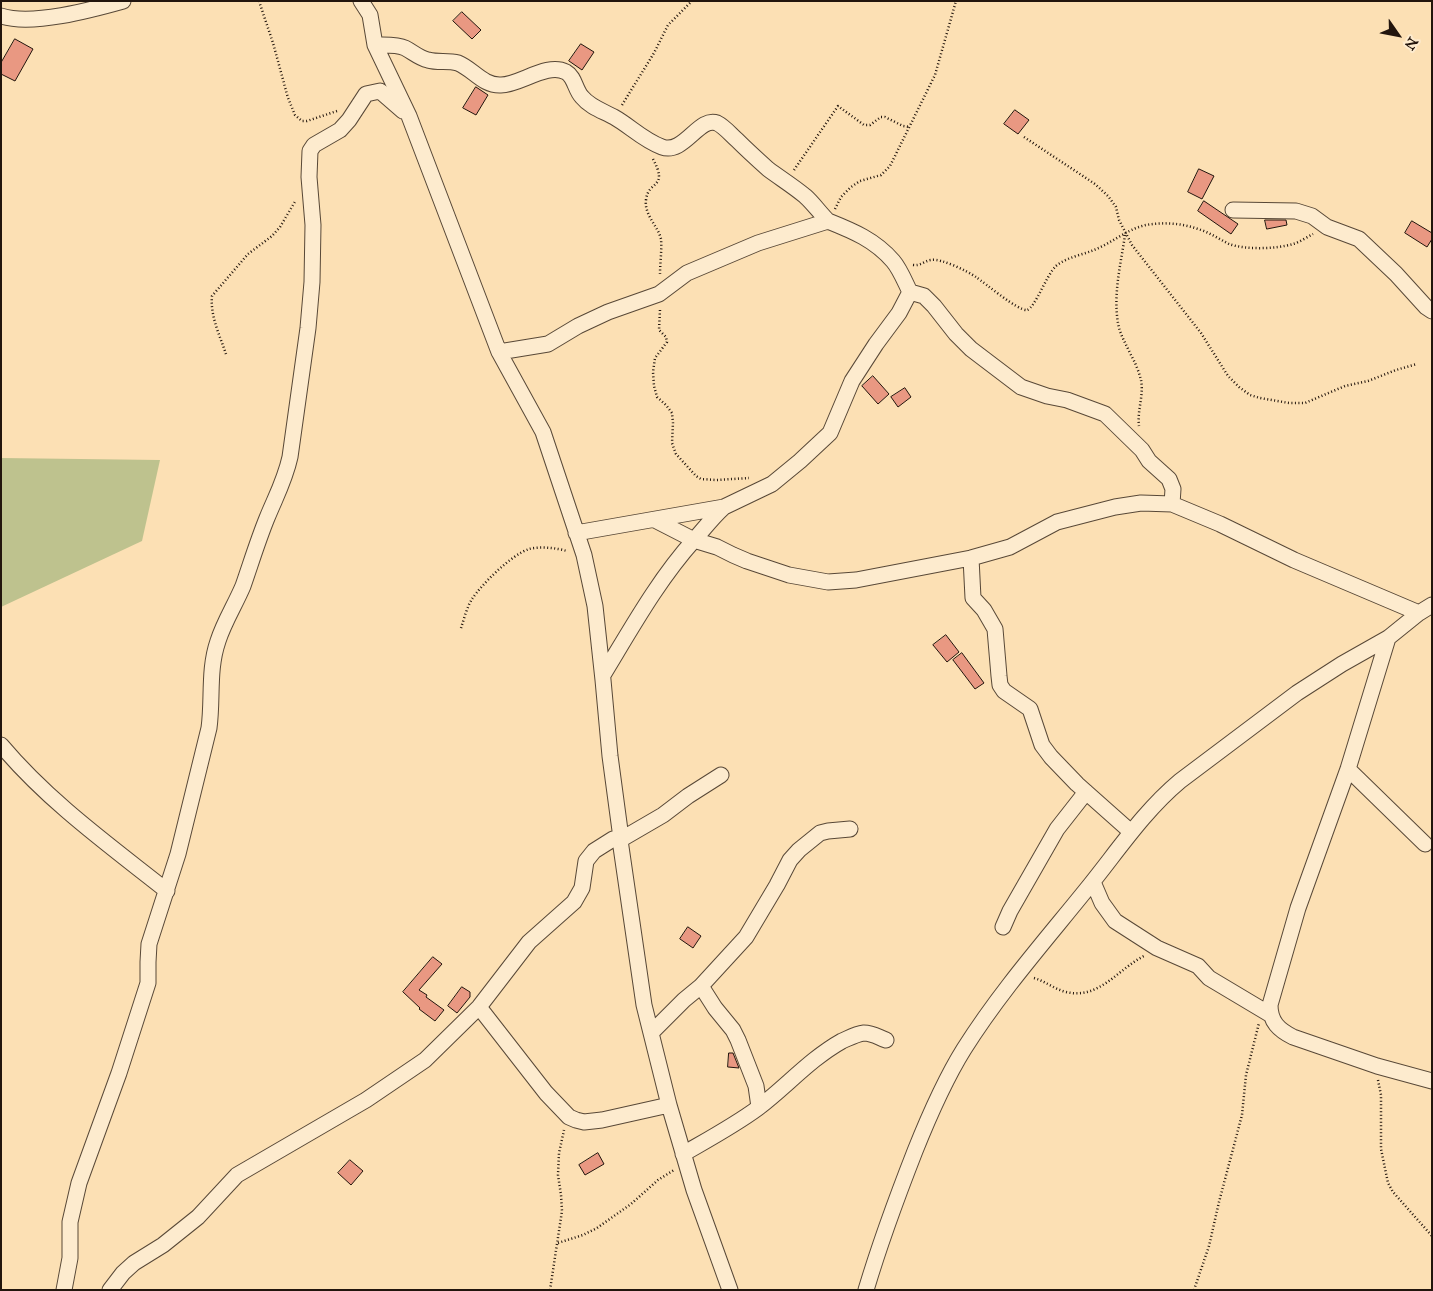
<!DOCTYPE html>
<html>
<head>
<meta charset="utf-8">
<style>
  body { margin:0 }
  #map { position:relative; width:1433px; height:1291px; overflow:hidden; background:#fce0b4; font-family:"IM FELL Great Primer",serif }
  canvas { display:block }
  .frame { position:absolute; inset:0; border:2px solid #22150d; pointer-events:none }
  .north { position:absolute; left:1373px; top:10px; width:50px; height:50px; -webkit-text-stroke:4px #fdebce; paint-order:stroke; rotate:123deg; font-size:14px; font-weight:700; line-height:20px; text-align:center; color:#22150d }
  .north::after { content:''; display:block; margin:auto; width:18px; height:22px; background:#22150d; clip-path:polygon(50% 0,100% 100%,50% 72%,0 100%) }
</style>
</head>
<body>
<div id="map">
<canvas width="1433" height="1291"></canvas>
<div class="frame"></div>
<div class="north">N</div>
</div>
<script>
const context = document.querySelector('canvas').getContext('2d');
context.lineJoin = 'round';
function fill(path, color) { context.fillStyle = color; context.fill(path, 'evenodd'); }
function stroke(path, color, width, dash) { context.strokeStyle = color; context.lineWidth = width; context.lineCap = dash ? 'butt' : 'round'; context.setLineDash(dash || []); context.stroke(path); }
fill(new Path2D(`
  M1,458L160,460L142,541L1,607Z`), '#bec28e');
const building = new Path2D(`
  M462,12L481,30L472,39L453,21Z
  M15,39L33,49L15,81L1,74V63Z
  M581,44L594,52L582,70L569,61Z
  M476,87L488,95L476,115L463,108Z
  M1015,110L1029,120L1018,134L1004,124Z
  M1199,169L1214,176L1202,199L1188,192Z
  M1204,201L1238,224L1231,234L1198,211Z
  M1265,220H1286L1287,225L1267,229Z
  M1412,221L1432,233V239L1427,247L1405,233Z
  M873,376L889,394L878,404L862,386Z
  M905,388L911,397L898,407L891,397Z
  M946,635L959,652L947,662L933,645Z
  M962,653L984,683L975,689L953,660Z
  M688,927L701,936L693,948L680,939Z
  M433,957L442,964L419,990L427,995L426,997L444,1010L435,1021L419,1009L420,1008L403,992Z
  M462,987L470,992V997L457,1013L448,1006Z
  M729,1053H733L739,1068L728,1067Z
  M598,1153L604,1164L585,1175L579,1165Z
  M350,1160L363,1171L351,1185L338,1173Z`);
fill(building, '#e99882');
stroke(building, '#22150d', 1);
const minor = new Path2D(`
  M361,1L370,15L375,45L409,116L499,352L543,432L584,555L595,606L603,680L610,756L621,838L620,840L644,1005L669,1105L694,1190L730,1290
  M1,16C32,26 91,10 123,1
  M375,45C384,45 397,44 405,48C413,52 419,58 428,60C438,63 448,60 458,63C473,69 483,86 501,85C520,85 547,62 566,72C575,77 575,90 582,97C590,107 603,111 614,117C630,126 643,140 662,147C684,155 699,116 717,123C725,127 731,135 737,140C747,150 758,160 768,169C780,178 793,186 805,196C813,203 820,213 828,221
  M1233,210L1296,211L1312,216L1327,227L1359,239L1396,274L1426,307L1432,311
  M499,352L548,344L578,326L608,312L659,294L687,273L758,243L828,221C853,231 875,240 893,261C900,269 905,282 910,292L924,296L934,306L956,334L971,349L1021,387L1047,396L1067,400L1105,414L1142,450L1149,461L1169,479L1173,489L1172,504
  M655,520L694,540L717,547L733,555L747,561L789,575L828,582L856,580L971,558L1010,547L1057,522L1115,507L1141,503L1172,504L1220,524L1294,560L1419,613
  M576,533L724,507L772,484L800,461L830,433L852,381L876,344L899,313L910,292
  M971,558L973,598L984,610L995,629L999,676L1000,685L1004,691L1030,709L1042,745L1051,757L1077,784L1131,832
  M1388,638L1348,769L1298,908L1270,1005C1270,1022 1279,1030 1293,1037L1377,1066L1432,1081
  M603,675C631,629 658,580 694,540C704,529 712,518 723,508
  M1,745C49,802 109,845 167,891
  M1348,769L1425,844
  M620,840L663,815L688,796L721,775
  M1093,882L1102,903L1115,921L1157,948L1198,966L1209,978L1271,1015
  M1003,927L1010,911L1057,829L1086,792
  M701,986L715,1008L733,1030L738,1040L756,1086L759,1107
  M479,1007L546,1093L569,1117L576,1120L584,1122L602,1120L669,1105
  M651,1033L684,1000L701,986L746,937L777,885L790,860L799,850L820,833L828,831L850,829
  M683,1154C709,1139 735,1125 758,1108C787,1086 810,1059 842,1041C849,1038 856,1034 864,1033C872,1033 878,1037 886,1040
  M64,1290L70,1258V1222L79,1183L119,1073L148,983V962L149,944L178,854L209,728C213,699 208,670 218,641C224,622 235,605 243,586C251,563 258,540 267,518C276,496 285,480 290,457L308,328L312,282L313,225L309,177L310,151L314,145L340,130L349,120L366,94L380,91L403,111
  M110,1290L123,1273L134,1263L163,1245L198,1217L237,1175L366,1100L425,1060L479,1007L529,942L574,902L582,888L586,861L594,851L613,839L621,838
  M866,1290C880,1243 897,1197 915,1151C929,1116 944,1081 964,1049C1000,992 1044,942 1086,890C1117,852 1143,812 1180,781L1297,693L1342,664L1388,638L1419,613L1432,605`);
stroke(minor, '#584837', 17);
stroke(new Path2D(`
  M259,1L273,43L288,98L295,115L302,121H307L337,111
  M622,105L654,53L668,25L692,1
  M1024,137L1095,184L1108,196L1116,207L1119,220L1132,245L1201,333L1228,376L1239,387L1250,395L1260,398L1289,403H1305L1345,386L1368,381L1396,370L1417,364
  M653,159C669,189 648,180 646,200C644,215 658,226 661,239C662,250 660,263 660,274
  M794,170L838,106L864,125H870L881,117H885L903,126L910,127
  M835,209L841,197L851,187L860,181L881,175L890,166L935,75L956,1
  M1125,235C1121,263 1113,294 1118,323C1120,335 1126,344 1131,355C1135,362 1139,372 1141,380C1144,396 1137,410 1139,426
  M913,265C921,266 924,261 931,260C941,258 967,271 976,277C985,283 1018,311 1027,310C1035,308 1047,274 1056,266C1067,257 1082,255 1094,250C1112,243 1127,229 1146,225C1163,222 1181,223 1198,229C1209,232 1219,239 1229,244C1246,250 1276,249 1293,244C1300,242 1307,237 1313,234
  M660,310L659,330L666,337L667,342L655,358L653,372L654,386L657,397L666,405L672,413L673,423L672,443L676,454L696,476L701,479L716,480L749,478
  M226,354C220,336 210,316 212,296L248,254L272,236L280,227L296,200
  M461,628C464,619 467,607 472,599C482,584 511,555 529,549C541,546 556,548 567,551
  M1034,978C1045,981 1054,989 1066,992C1099,1000 1118,969 1144,956
  M1378,1080L1381,1095V1149L1388,1183L1393,1192L1432,1236
  M558,1243L583,1235L597,1228L631,1204L658,1180L674,1170
  M550,1290L562,1211L561,1195L558,1175L559,1153L564,1130
  M1194,1290L1209,1246L1219,1202L1242,1115L1246,1075L1259,1023`), '#22150d', 2.5, [1, 2.5]);
stroke(minor, '#fdebce', 15);
</script>
</body>
</html>
